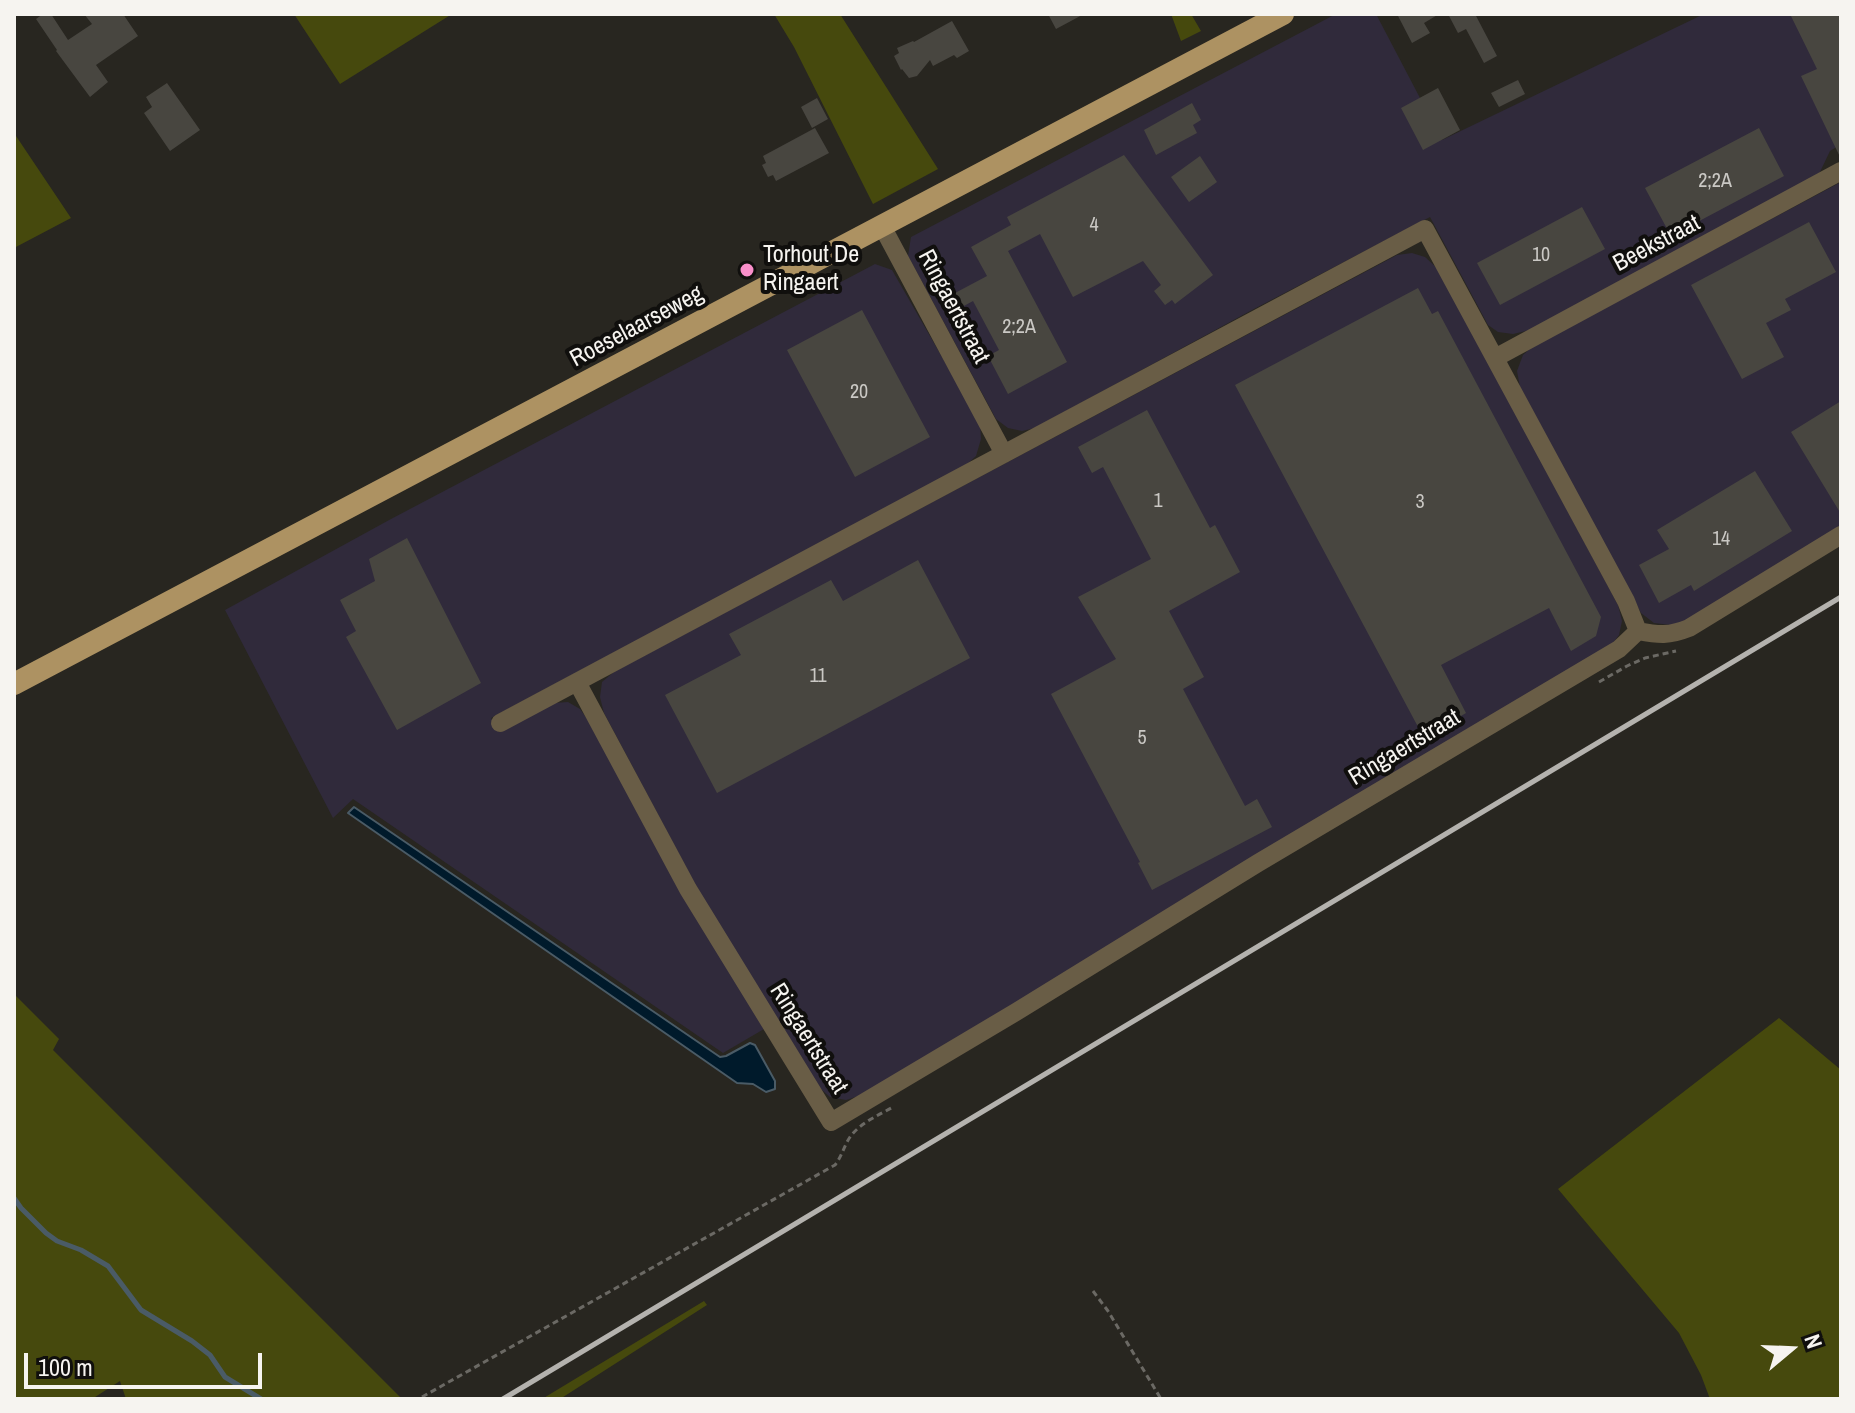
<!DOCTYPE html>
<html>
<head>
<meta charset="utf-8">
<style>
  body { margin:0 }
  #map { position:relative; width:1855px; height:1413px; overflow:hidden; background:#282620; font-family:"Archivo Narrow",sans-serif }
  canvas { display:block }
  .frame { position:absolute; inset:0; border:16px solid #f6f4f0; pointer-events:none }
  .north { position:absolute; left:1751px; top:1309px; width:80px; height:80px; -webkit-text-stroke:6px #100f0d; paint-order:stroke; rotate:71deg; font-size:22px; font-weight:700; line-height:32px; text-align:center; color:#f6f4f0 }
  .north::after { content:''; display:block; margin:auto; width:28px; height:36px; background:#f6f4f0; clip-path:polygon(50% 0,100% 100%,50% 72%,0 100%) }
  .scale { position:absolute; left:24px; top:1353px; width:238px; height:36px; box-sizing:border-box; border:4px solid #f6f4f0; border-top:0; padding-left:10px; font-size:24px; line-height:28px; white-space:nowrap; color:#f6f4f0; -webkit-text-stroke:6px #100f0d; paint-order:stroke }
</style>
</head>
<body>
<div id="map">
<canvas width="1855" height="1413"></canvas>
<div class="frame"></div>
<div class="north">N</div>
<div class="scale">100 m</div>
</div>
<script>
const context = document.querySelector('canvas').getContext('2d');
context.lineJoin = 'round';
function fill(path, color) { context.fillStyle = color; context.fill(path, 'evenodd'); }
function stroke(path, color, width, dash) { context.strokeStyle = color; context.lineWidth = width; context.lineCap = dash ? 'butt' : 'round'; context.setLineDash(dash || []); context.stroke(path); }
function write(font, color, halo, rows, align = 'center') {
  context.font = font + ' "Archivo Narrow",sans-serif'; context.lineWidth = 8; context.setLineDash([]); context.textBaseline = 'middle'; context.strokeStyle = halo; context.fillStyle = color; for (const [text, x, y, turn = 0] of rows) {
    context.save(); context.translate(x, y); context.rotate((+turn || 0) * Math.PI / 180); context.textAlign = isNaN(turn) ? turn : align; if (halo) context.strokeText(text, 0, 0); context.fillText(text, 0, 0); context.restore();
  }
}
fill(new Path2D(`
  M1336,14H1376L1442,140L1704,14H1841V144L1830,151L1819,174L1530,330L1513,334L1498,332L1488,325L1430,217L1252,310L1035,428L1022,431L1008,428L996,419L908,256L911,237Z
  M1841,182V527L1686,621L1671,625L1654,623L1641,613L1520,387L1517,371L1523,355L1533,346Z
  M1412,253L1425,257L1439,270L1618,605L1622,621L1619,635L1609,648L862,1095L846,1100L830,1097L815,1084L696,886L604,713L600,697L602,682L615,671L1397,255Z
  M875,264L892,270L980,423L981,439L976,456L964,467L491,718L499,732L554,703L568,702L580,709L588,720L764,1029L723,1053L353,799L333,818L225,610L391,519Z`), '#302a3b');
fill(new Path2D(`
  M294,14H452L340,84Z
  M774,14H840L938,169L873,204L794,47Z
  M1171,14H1191L1201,31L1181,41Z
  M14,133L71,218L14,248Z
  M14,994L59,1039L53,1050L401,1398L126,1399L120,1381L92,1399H14Z
  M1779,1018L1841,1070V1399H1710L1701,1375L1679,1333L1558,1189Z
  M704,1301L707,1305L560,1399H542Z`), '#46490d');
const water = new Path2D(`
  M354,807L720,1057L726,1056L750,1043L755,1045L775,1081V1089L766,1092L753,1084L737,1083L348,813Z`);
fill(water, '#001a2b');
stroke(water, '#4a5b66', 2);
stroke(new Path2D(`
  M14,1198L21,1208L46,1233L57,1241L81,1250L108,1266L141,1310L192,1341L210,1355L225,1377L261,1399`), '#4a5b66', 5);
fill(new Path2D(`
  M43,14H51L68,40L92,24L84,14H123L138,36L96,65L108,82L90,97L56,51L57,50L36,19Z
  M1048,14H1084L1056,29Z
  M1397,14H1439L1424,23L1430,33L1412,43Z
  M1448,14H1475L1497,56L1484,63L1466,29L1458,33Z
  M1790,14H1841V159L1801,76L1817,69Z
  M952,21L969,51L957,58L954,55L933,66L930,60L917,76L909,78L902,69L901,70L894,56L899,53L897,48L913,41L914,42Z
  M1518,80L1525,94L1499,107L1491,93Z
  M167,83L200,130L170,151L144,113L152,107L146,97Z
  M1438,88L1460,130L1423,150L1401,108Z
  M817,98L828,119L812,128L801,107Z
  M1192,103L1201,120L1193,125L1197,133L1156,155L1144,130Z
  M815,128L829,153L776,181L773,175L768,177L762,165L766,163L763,156Z
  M1759,128L1784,176L1671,236L1645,188Z
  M1124,155L1213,275L1175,304L1172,300L1165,305L1154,291L1161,285L1143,261L1073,297L1040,234L1008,251L1067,362L1008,394L988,356L999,350L973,301L962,307L955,293L987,276L971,247L1011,225L1007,217Z
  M1200,156L1217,182L1189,202L1171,177Z
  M1582,207L1605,249L1500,305L1477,263Z
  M1809,222L1836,272L1785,299L1791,310L1766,323L1784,357L1742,379L1691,285Z
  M1418,288L1432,314L1438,311L1601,617L1596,636L1571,651L1549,608L1441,665L1466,713L1424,738L1235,385Z
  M862,310L930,437L855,477L787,350Z
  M1841,401V514L1791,432Z
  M1147,410L1210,528L1215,525L1240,572L1169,611L1204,677L1183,689L1245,806L1257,799L1272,827L1152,890L1138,863L1140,862L1051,694L1116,659L1078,597L1151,559L1103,467L1092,473L1078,447Z
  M1755,471L1792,531L1694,591L1691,585L1659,603L1639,565L1669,549L1657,530Z
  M407,538L481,683L397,730L346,637L356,631L340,600L375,581L369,559Z
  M918,560L970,658L717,793L665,695L741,655L729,634L831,580L843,601Z`), '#484640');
stroke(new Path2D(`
  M1599,682L1627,666L1645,658L1676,651
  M1093,1291L1108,1311L1161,1399
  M422,1397L835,1165C842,1156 844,1146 850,1137C860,1123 879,1115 893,1107`), '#6b6964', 3, [6, 4]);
stroke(new Path2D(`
  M882,226L1004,454
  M1495,358L1841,171
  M1638,631C1659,635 1669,636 1689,628L1841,535
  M577,682L688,889L831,1122L1016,1012L1258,863L1619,649L1638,631
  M500,723L1425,229L1626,601L1638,631`), '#695d46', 18);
stroke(new Path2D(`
  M14,684L1283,14`), '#ad9262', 22);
stroke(new Path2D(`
  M503,1399L1841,597`), '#b4b2ae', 5);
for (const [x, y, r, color] of [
  [747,270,8,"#f98fca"]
]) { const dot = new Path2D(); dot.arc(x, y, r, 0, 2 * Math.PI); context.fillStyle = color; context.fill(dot); stroke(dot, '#100f0d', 3); }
write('20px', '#cac8c4', null, [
  ["2;2A",1715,182],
  ["4",1094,226],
  ["10",1541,256],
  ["2;2A",1019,328],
  ["20",859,393],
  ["1",1158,502],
  ["3",1420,503],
  ["14",1721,540],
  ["11",818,677],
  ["5",1142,739]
]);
write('24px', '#f6f4f0', '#100f0d', [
  ["Beekstraat",1657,244,-28],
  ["Ringaertstraat",953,307,62],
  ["Roeselaarseweg",637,327,-28],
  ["Ringaertstraat",1405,748,-31],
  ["Ringaertstraat",808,1039,58]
]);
write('24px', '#f6f4f0', '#100f0d', [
  ["Torhout De",763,256],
  ["Ringaert",763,284]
], 'left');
</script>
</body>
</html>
